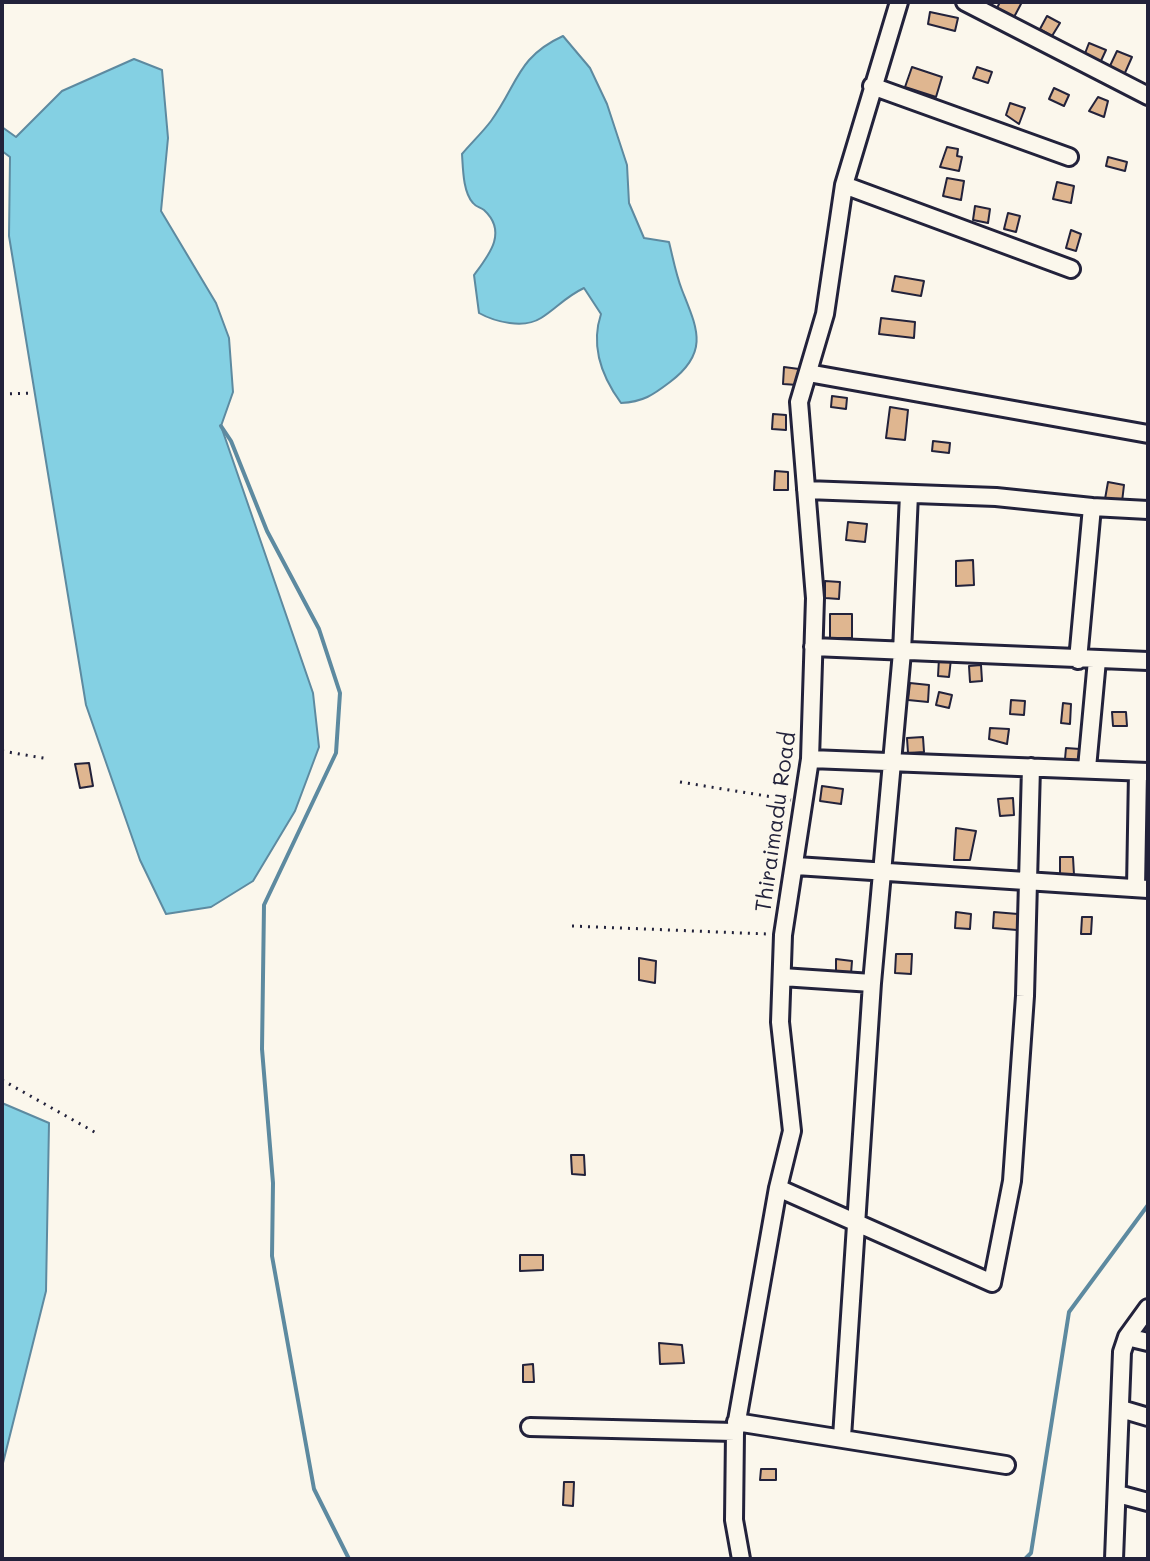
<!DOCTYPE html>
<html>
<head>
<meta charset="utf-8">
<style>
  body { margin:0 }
  #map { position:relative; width:1150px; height:1561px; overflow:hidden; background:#fbf7ec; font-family:Mali,sans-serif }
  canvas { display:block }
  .frame { position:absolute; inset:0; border:4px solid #22223b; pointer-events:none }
</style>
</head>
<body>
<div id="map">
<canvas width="1150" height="1561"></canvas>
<div class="frame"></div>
</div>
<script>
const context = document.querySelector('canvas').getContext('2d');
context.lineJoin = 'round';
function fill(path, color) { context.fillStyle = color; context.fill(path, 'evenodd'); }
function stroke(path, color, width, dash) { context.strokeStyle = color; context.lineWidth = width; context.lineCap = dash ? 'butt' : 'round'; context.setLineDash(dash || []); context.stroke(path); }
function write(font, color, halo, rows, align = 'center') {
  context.font = font + ' Mali,sans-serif'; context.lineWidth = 6; context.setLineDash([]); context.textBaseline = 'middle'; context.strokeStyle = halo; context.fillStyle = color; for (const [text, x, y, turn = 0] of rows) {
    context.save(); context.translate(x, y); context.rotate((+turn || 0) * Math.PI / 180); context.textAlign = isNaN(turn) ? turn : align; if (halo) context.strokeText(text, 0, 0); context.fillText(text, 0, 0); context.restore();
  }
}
const water = new Path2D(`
  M563,36L590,68L607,104L627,165L629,203L644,238L669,242C673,258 676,275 682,290C697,328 710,352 670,382C653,395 643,402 621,403C602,377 590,347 601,314L584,288C565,297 557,308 541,318C524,329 495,322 479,313L474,275C489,255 508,232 484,210C480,207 476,207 473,203C463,192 463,169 462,154C471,143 482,133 491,121C518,84 517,57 563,36Z
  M134,59L162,70L168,138L161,211L216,303L229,338L233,392L221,426L313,693L319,747L295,811L253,881L211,907L166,914L140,860L86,705L9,236L10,157L2,151V127L16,137L62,91Z
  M2,1103L49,1123L46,1291L2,1467Z`);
fill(water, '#84d0e3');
stroke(water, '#5d8aa0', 2);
stroke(new Path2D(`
  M221,426L231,441L267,531L319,629L340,693L336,753L264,905L262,1049L273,1183L272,1256L314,1489L349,1559
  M1025,1559L1031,1553L1069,1312L1148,1205`), '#5d8aa0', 4);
const building = new Path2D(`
  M1000,2H1022L1013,19L996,10Z
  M930,12L958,18L955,31L928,24Z
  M1047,16L1060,23L1052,36L1040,29Z
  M1089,43L1106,50L1100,63L1084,56Z
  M1117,51L1132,57L1124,75L1109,68Z
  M912,67L942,77L936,97L905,87Z
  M977,67L992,72L988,83L973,78Z
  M1054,88L1069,95L1064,106L1049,99Z
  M1098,97L1108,101L1104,117L1089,111Z
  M1010,103L1025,108L1019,124L1006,115Z
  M947,147L958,149L957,156L962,157L959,171L940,167Z
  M1108,157L1127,162L1125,171L1106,166Z
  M947,178L964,181L961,200L943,196Z
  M1057,182L1074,186L1071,203L1053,199Z
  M975,206L990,209L988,223L973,220Z
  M1008,213L1020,216L1016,232L1004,229Z
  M1071,230L1081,234L1076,251L1066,248Z
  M895,276L924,281L921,296L892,291Z
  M881,318L915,322L914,338L879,334Z
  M784,367L799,369L798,385L783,384Z
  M832,396L847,398L846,409L831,407Z
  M890,407L908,410L905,440L886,438Z
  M773,414L786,415V430L772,429Z
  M933,441L950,443L949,453L932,451Z
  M775,471L788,472V490H774Z
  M1108,482L1124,485L1122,502L1105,499Z
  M848,522L867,524L865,542L846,540Z
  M973,560L974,585L956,586V561Z
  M825,581L840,582L839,599L825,598Z
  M830,614H852V638H830Z
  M939,658L951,659L949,677L938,676Z
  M981,665L982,681L970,682L969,666Z
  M910,683L929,685L928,702L908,700Z
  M939,692L952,695L949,708L936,705Z
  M1011,700L1025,701L1024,715L1010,714Z
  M1063,703L1071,704L1070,724L1061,723Z
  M1112,712H1126L1127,726H1113Z
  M990,728L1009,729L1007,744L989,739Z
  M923,737L924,752L908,753L907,738Z
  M1066,748L1080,749L1079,761L1065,759Z
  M89,763L93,786L80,788L75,764Z
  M822,786L843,789L841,804L820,801Z
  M1013,798L1014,815L1000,816L998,799Z
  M956,828L976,831L970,860H954Z
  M1060,857H1073L1074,875H1060Z
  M956,912L971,914L970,929L955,928Z
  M994,912L1018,914L1017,930L993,928Z
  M1082,917H1092L1091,934H1081Z
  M896,954H912L911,974L895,973Z
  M639,958L656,961L655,983L639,980Z
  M836,959L852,961L851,974L836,973Z
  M571,1155H584L585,1175L572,1174Z
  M520,1255H543V1270L520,1271Z
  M659,1343L682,1345L684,1363L660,1364Z
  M533,1364L534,1382H523V1365Z
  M761,1469H776V1480H760Z
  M564,1482H574L573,1506L563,1505Z`);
fill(building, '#dfb690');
stroke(building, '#22223b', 2);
const minor = new Path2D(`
  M965,2L1148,96
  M872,86L1069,157
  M844,185L1071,269
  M808,373L1148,434
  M806,490L996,497L1092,507L1078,660
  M1092,507L1148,510
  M813,647L1148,661
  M810,759L1148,772
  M1087,768L1097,660
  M796,866L1148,889
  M1136,888L1138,772
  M782,977L872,983
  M778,1188L992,1283L1012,1181L1025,996L1031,767
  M1127,1337L1148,1342
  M1121,1409L1148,1417
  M736,1422L1006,1465
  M530,1427L735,1432
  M842,1437L872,983L902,652L909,494
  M1118,1494L1148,1502
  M741,1559L734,1520L735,1432L778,1188L792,1131L780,1022L783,935L810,759L815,598L799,402L825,314L844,185L899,2
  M1114,1559L1122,1352L1127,1337L1148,1308`);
stroke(minor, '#22223b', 22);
stroke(new Path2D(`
  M2,394L33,393
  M2,751L49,759
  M680,782L791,800
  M572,926L767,934
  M2,1080L98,1134`), '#22223b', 3, [2, 6]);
stroke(minor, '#fbf7ec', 16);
write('22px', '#22223b', '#fbf7ec', [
  ["Thiraimadu Road",776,822,-82]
]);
</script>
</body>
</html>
